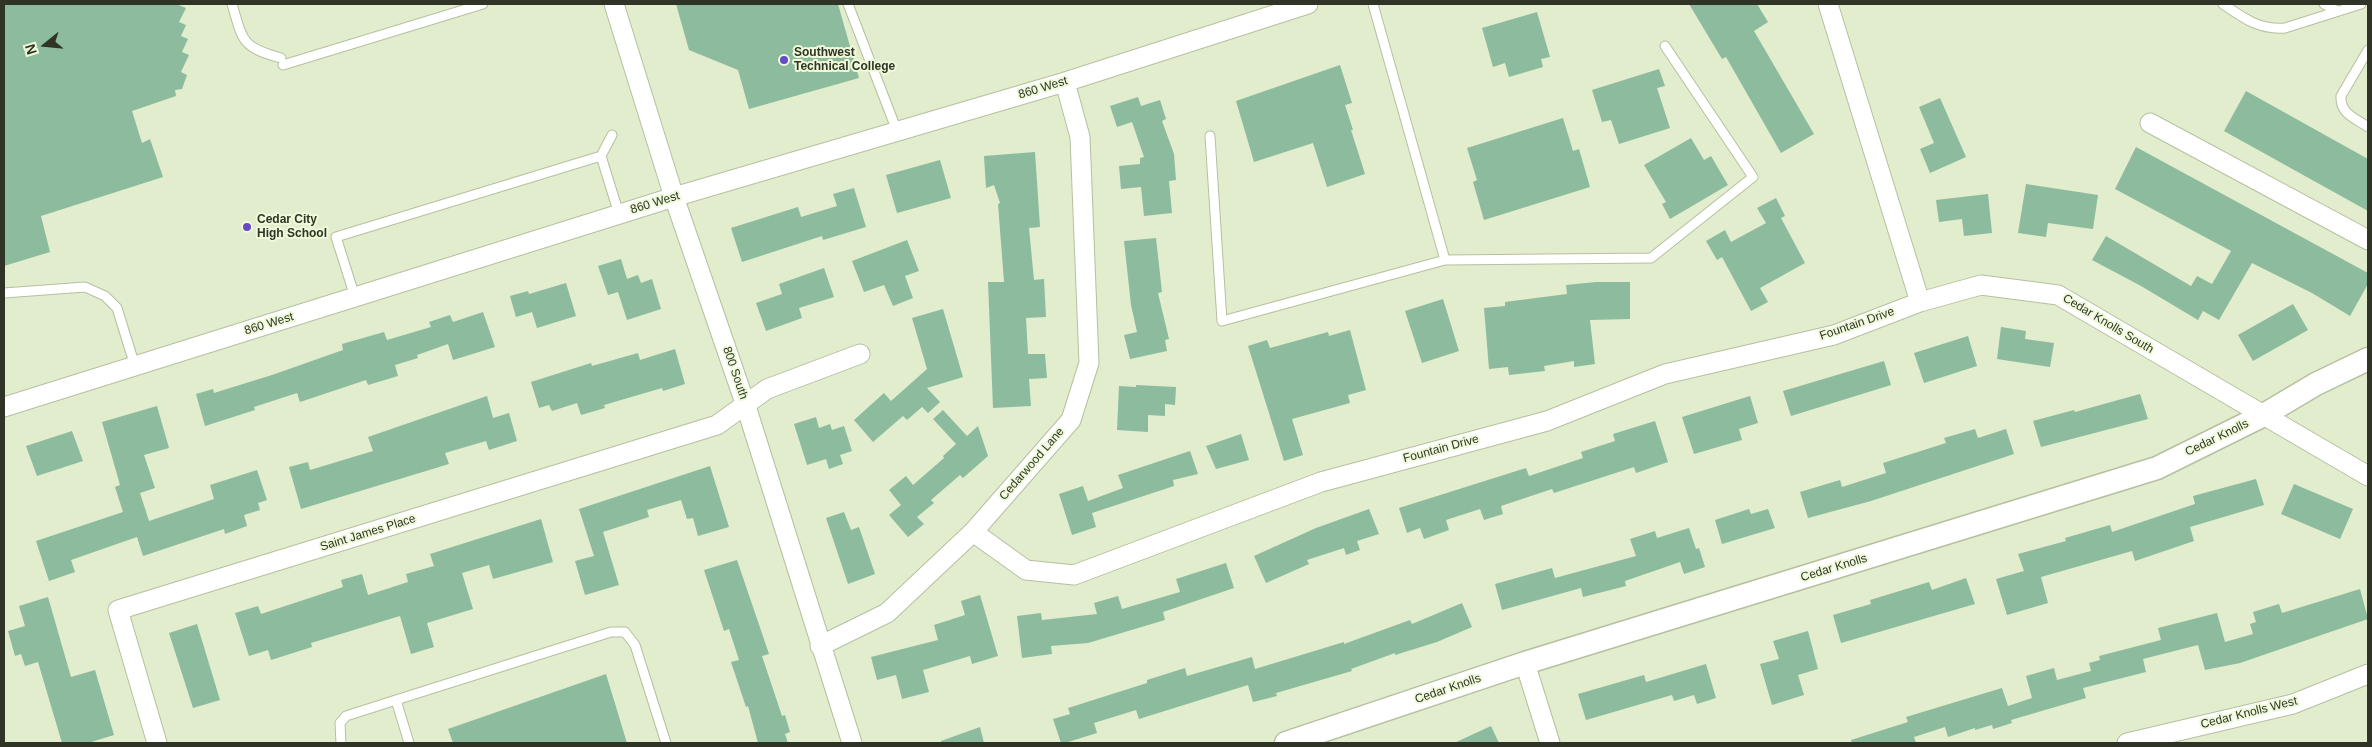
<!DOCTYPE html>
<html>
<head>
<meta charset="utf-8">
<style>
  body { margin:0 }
  #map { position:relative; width:2372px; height:747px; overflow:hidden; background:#e1edcc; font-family:Helvetica,sans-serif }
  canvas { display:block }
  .frame { position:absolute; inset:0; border:5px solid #303427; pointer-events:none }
  .north { position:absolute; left:20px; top:20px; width:50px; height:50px; -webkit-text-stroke:4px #eefad9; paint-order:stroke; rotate:253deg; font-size:14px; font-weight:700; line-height:20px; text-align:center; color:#303427 }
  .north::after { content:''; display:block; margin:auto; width:18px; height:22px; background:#303427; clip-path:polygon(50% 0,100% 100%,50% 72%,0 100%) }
</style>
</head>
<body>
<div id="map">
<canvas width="2372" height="747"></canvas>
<div class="frame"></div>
<div class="north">N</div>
</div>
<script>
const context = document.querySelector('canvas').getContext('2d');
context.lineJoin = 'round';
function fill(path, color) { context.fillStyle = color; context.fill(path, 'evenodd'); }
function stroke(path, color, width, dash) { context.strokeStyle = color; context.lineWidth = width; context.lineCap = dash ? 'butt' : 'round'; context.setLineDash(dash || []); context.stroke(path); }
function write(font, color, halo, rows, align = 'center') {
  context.font = font + ' Helvetica,sans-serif'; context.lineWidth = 4; context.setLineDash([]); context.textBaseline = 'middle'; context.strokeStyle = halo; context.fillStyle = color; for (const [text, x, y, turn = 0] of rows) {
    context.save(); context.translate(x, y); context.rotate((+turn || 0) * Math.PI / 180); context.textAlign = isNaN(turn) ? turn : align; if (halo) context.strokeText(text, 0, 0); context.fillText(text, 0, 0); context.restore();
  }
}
fill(new Path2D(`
  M4,4H176L186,8L179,22L186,25L181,36L188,39L182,52L189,55L181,72L187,75L182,89L175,90L176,96L132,111L142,143L150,139L163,177L41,216L50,252L4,266Z
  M676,4H838L859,78L749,109L738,70L689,50Z
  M1689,4H1757L1768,22L1754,31L1814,134L1781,153L1726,57L1722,59Z
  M1537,12L1550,57L1541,59L1543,67L1509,77L1505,63L1493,67L1482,28Z
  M1340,65L1352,103L1345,105L1353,130H1351L1365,174L1327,187L1313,143L1254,162L1236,101Z
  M1659,69L1665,86L1657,88L1670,128L1619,144L1611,120L1602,122L1592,90Z
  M2246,91L2368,159V211L2224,131Z
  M1138,97L1141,106L1160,100L1166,119L1162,121L1174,154L1176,180L1169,181L1172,213L1144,216L1141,187L1121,189L1119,166L1140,164V158L1144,157L1132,122L1117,127L1110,106Z
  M1940,98L1966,157L1930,173L1920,149L1934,143L1919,107Z
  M1563,118L1573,151L1579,149L1590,187L1484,220L1473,182L1477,180L1467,148Z
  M1691,138L1704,160L1711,156L1728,185L1670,219L1662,204L1666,202L1644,165Z
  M2136,147L2368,273V284L2350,316L2312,293L2252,263L2219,320L2203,311L2198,320L2141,286L2092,260L2106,236L2191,286L2197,276L2212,284L2231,251L2115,189Z
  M1035,152L1040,227L1029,228L1034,280L1044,279L1046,317L1026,318L1028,354H1045L1047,378L1029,379L1031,406L993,408L988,282H1004L998,204L1000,203L994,185L986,188L984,156Z
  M940,160L951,198L897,213L886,175Z
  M2026,184L2098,195L2093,229L2048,223L2046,237L2018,233Z
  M854,188L866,227L823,240L822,236L742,262L731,228L798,207L801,217L837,206L833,194Z
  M1988,194L1992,233L1964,236L1962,219L1939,222L1936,200Z
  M1776,198L1785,216L1781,218L1805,263L1760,288L1768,302L1751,311L1722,257L1717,260L1706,241L1725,230L1731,242L1766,223L1757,208Z
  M1156,238L1162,292L1158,293L1169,339L1165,340L1167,351L1130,359L1124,335L1137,332L1131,305L1124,241Z
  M907,240L919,271L905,276L913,298L893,306L884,285L864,292L852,261Z
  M621,259L627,279L638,275L641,283L652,279L661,309L627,320L618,292L608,295L598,266Z
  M824,268L834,297L799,308L802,318L766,331L756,303L782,294L779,284Z
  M1596,282H1630V319L1590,320L1595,364L1574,367V361L1544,366L1545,371L1509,375L1508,367L1489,369L1484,308L1505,306V302L1567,294L1566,285Z
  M566,283L576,316L537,328L532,312L516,317L510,296L528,291L529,294Z
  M1443,299L1459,351L1422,363L1405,311Z
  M2293,304L2308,330L2253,361L2238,335Z
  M943,309L963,377L927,388L940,402L928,413L922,407L907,420L903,416L873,442L854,420L884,393L891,401L927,369L912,318Z
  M483,312L495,347L453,360L448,344L417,355L418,358L395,365L398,376L368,385L366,380L300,402L297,393L254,407L255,410L205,426L196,394L213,389L214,393L272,375L343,350L342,344L384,332L387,340L431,327L429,322L450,315L453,322Z
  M2001,327L2026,331L2025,339L2054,343L2050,367L1997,359Z
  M1350,330L1366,390L1348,395L1350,403L1292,419L1303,455L1284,461L1248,346L1267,340L1270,348L1328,332L1329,336Z
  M1968,336L1977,366L1924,383L1914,353Z
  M675,349L685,384L663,391L662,388L604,405L605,408L581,415L577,403L552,411L549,405L539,408L531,382L591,363L592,366L638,353L640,360Z
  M1884,361L1891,385L1791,416L1783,391Z
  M1136,385L1176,387L1175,405L1165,404V416L1148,415V432L1117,430L1119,386L1136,387Z
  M2140,394L2148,419L2041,447L2033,421L2074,410L2075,412Z
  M487,396L493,418L509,413L517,441L489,450L486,441L445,453L449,464L301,509L289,467L308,462L310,470L373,451L368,437Z
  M1750,396L1758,423L1739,429L1742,440L1694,454L1682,417Z
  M157,406L169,448L144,455L155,488L140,493L149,521L214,499L210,485L257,470L267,500L258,503L260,510L244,515L247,526L225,534L224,529L143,556L137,537L71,560L75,572L49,581L36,541L123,512L115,487L120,485L102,422Z
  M943,410L967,436L978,426L988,456L963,478L960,475L931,500L934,503L917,517L924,524L908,537L889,515L901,505L889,490L906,476L913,485L944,458L943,456L956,444L933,419Z
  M816,417L819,428L830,424L832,430L844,426L852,451L840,455L843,464L829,469L826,459L807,465L794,424Z
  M1655,421L1668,462L1636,473L1634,467L1554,493L1552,489L1501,506L1503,514L1484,520L1480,509L1446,520L1449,530L1424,539L1420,528L1407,533L1399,508L1526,468L1529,476L1583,458L1581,452L1615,441L1613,434Z
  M1975,429L1978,438L2006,429L2014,454L1871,501L1808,518L1800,492L1840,480L1842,487L1886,473L1883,463L1946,443L1944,438Z
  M72,431L83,461L37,476L26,446Z
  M1241,434L1249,460L1216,469L1206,446Z
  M1190,451L1198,474L1173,480L1174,486L1092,513L1096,527L1072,535L1059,494L1083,486L1088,501L1123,488L1118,475Z
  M710,466L729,527L698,536L693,518L687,519L681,500L647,510L649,517L603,532L619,585L585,595L575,561L594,556L579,509Z
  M2256,479L2264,505L2190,527L2194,541L2135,561L2132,551L2041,577L2048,603L2007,615L1996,579L2024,571L2018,554L2066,541L2065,538L2110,525L2112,532L2195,504L2193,496Z
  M2294,484L2353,509L2340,539L2281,514Z
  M1369,509L1379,534L1357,541L1360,550L1346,555L1344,548L1307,560L1309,564L1266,583L1254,556L1316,528Z
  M1749,509L1751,514L1768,509L1775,528L1722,544L1715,520Z
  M844,512L851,530L859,527L875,574L848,584L826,518Z
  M541,519L553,562L493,579L489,565L462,573L473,609L427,623L434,647L411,654L400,616L311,643L312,647L271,660L268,650L249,656L235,613L258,606L261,614L343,587L341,580L362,574L368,595L408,582L406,574L434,566L430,554Z
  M1689,528L1696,549L1699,548L1705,567L1684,574L1680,562L1625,581L1626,586L1583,597L1581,588L1502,610L1495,584L1552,568L1555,578L1636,556L1630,539L1655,531L1657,538Z
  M737,560L769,654L762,656L782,716L785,715L790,732L785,734L788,743H758L748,706L746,707L731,662L739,660L729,629L724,631L704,570Z
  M1226,563L1234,588L1163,612L1165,620L1088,643L1051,646L1052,654L1022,658L1017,616L1041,613L1042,620L1097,614L1094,603L1118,596L1122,609L1180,592L1176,579Z
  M1966,578L1975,604L1841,643L1833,615L1871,604L1870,600L1929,582L1932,590Z
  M2360,589L2368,619L2240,663L2205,670L2198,645L2143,659L2146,672L2083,688L2086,698L2011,720L2012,723L1993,729L1992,725L1975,730V728L1948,737L1945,727L1914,737L1916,743H1852L1851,740L1908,722L1906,717L2002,688L2008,706L2032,698L2026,676L2054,668L2057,680L2091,671L2089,663L2100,660L2099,656L2161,640L2158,628L2217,613L2225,642L2253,634L2250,624L2256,622L2253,612L2279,604L2282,613Z
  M980,595L998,656L972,664L970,656L923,670L929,692L902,699L896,675L877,680L871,657L938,640L934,625L965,615L961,601Z
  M48,597L71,677L95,670L114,735L88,743H62L38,662L25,666L21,654L15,656L8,631L25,626L19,606Z
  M1462,603L1472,627L1437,642L1395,655V653L1351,669L1352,671L1276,693L1277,696L1253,702L1248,685L1139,719L1136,710L1094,723L1097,733L1065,743H1061L1053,719L1070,714L1068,708L1147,683V680L1185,668L1187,676L1252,657L1255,669L1344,642V644L1410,620L1412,624Z
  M197,624L220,700L193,708L169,633Z
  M1808,631L1818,669L1798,675L1804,695L1772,705L1760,664L1779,659L1773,641Z
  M1706,664L1716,698L1697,704L1694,695L1674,701L1672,695L1586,720L1578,694L1644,675L1646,682Z
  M606,674L627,743H453L448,729Z
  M1491,726L1499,743H1454Z
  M980,727L984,743H941V741Z`), '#8dbb9e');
const service = new Path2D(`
  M232,4C243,41 241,47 281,58
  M848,4L897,131
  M1373,4L1445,260
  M2223,4C2243,18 2259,30 2285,28L2361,4
  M2324,4L2337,11
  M2368,50L2341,96C2340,114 2355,118 2368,127
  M283,65L483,4
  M1210,136L1222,321L1445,260L1651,258L1753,177L1665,46
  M601,156L619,214
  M4,293L85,287L105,296L117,308L135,366
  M355,297L336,237L601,156L612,135
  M396,700L611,632H625L635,645L666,743
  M341,743L340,723L346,716L396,700L409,743`);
const minor = new Path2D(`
  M614,4L674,197L746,406L852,743
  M1828,4L1920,302
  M2150,123L2368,240
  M4,407L674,197L1065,82L1308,4
  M973,532L1026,570L1074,575L1321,482L1547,421L1665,374L1834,335L1920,302L1981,285L2058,295L2368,476
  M820,646L887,613L973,532L1071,420L1089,363L1080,137L1065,82
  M1525,663L1550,743
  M157,743L118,610L717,425L767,389L860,354
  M2127,743L2293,704L2368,674`);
const tertiary = new Path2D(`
  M1286,743L1525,663L2157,468L2262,416L2316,384L2368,359`);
stroke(service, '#b5c0a0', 11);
stroke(minor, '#b5c0a0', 21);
stroke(tertiary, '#b5c0a0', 25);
stroke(service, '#fff', 9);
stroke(minor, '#fff', 19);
stroke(tertiary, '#fff', 22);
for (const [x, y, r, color] of [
  [784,60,5,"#664bc3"],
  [247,227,5,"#664bc3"]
]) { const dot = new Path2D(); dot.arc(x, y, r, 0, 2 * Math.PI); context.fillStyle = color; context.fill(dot); stroke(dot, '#eefad9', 2); }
write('bold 12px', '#303427', '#eefad9', [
  ["Southwest",794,53],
  ["Technical College",794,67],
  ["Cedar City",257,220],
  ["High School",257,234]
], 'left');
write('12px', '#303427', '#eefad9', [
  ["860 West",1043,88,-17],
  ["860 West",655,203,-17],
  ["860 West",269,324,-17],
  ["Fountain Drive",1857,324,-19],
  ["Cedar Knolls South",2108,324,31],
  ["800 South",735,373,71],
  ["Cedar Knolls",2217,438,-26],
  ["Fountain Drive",1441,449,-15],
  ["Cedarwood Lane",1032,464,-49],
  ["Saint James Place",368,533,-17],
  ["Cedar Knolls",1834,568,-17],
  ["Cedar Knolls",1448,689,-19],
  ["Cedar Knolls West",2249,713,-14]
]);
</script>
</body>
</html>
